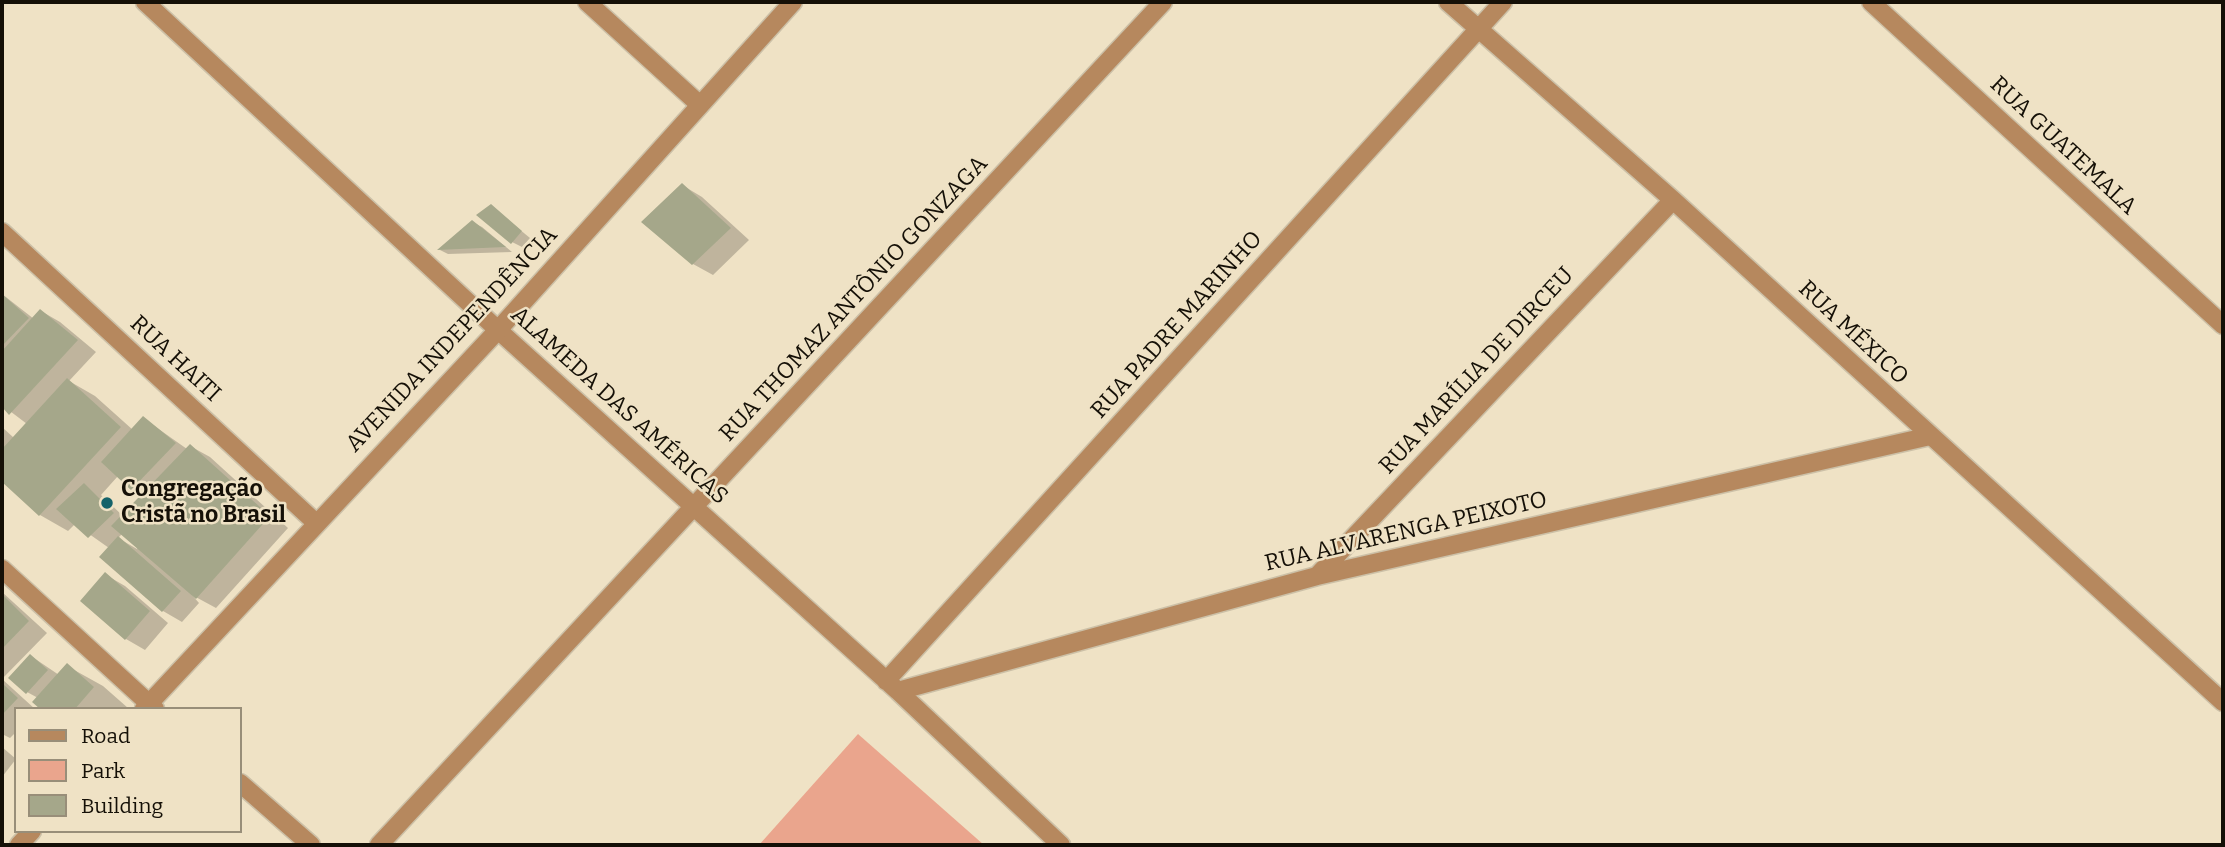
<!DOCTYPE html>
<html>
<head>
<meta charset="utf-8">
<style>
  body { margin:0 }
  #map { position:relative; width:2225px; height:847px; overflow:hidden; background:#efe2c5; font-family:Bitter,serif }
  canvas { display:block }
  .frame { position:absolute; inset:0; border:4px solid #151007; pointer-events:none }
  .legend { position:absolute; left:14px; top:707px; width:228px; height:126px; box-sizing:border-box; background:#efe2c5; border:2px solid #988e79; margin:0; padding:9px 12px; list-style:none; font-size:21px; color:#151007 }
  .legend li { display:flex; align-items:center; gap:14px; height:35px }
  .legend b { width:35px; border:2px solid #988e79 }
</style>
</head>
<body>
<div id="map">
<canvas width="2225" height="847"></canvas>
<div class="frame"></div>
<ul class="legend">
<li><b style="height:9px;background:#b6885e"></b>Road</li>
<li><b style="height:19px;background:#eaa58d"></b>Park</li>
<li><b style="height:19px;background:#a5a78a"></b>Building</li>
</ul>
</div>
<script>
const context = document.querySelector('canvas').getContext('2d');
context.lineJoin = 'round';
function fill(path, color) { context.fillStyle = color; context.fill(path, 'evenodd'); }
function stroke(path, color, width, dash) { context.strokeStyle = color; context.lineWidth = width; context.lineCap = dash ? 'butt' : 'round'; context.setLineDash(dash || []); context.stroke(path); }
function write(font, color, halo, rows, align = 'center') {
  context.font = font + ' Bitter,serif'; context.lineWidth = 5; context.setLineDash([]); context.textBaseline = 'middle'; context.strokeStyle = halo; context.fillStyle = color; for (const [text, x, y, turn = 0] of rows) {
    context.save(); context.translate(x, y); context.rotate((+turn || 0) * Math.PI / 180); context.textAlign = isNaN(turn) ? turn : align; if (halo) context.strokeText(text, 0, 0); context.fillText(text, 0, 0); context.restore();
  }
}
fill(new Path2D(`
  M858,734L984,845H759Z`), '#eaa58d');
fill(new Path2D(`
  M682,185L702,197L749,240L713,275L693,264Z
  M491,206L530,238L522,247L512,242Z
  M472,222L482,227L512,252L448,254L440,250Z
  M2,294L34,319L41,311L60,322L96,352L69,381L95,396L133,430L143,418L187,449L190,446L210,457L288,528L216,608L192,595L199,603L182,622L163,611L101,557L109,548L75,524L68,531L40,515L2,480V427L14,438L27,424L2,405ZM118,476L143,495L123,516L101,495ZM122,534L138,547L137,549L118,538Z
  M106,575L125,586L168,623L145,650L126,639Z
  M2,592L47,633L2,679L35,709H16V732L10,738L2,734Z
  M31,656L59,675L67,666L103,686L128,708L43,709L38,698L27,692Z
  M2,747L16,759L2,777Z`), '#0003');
fill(new Path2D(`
  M682,183L731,228L692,265L641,222Z
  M491,204L522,231L511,244L476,215Z
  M472,220L506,247L437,250Z
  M2,294L29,318L2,346Z
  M40,309L78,340L9,415L2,407V351Z
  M67,378L121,427L39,516L2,482V449Z
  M143,416L176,443L131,490L101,462Z
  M190,444L270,516L196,599L111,526Z
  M84,483L114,513L88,538L56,509Z
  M118,536L181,591L162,612L99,557Z
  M105,572L150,611L125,640L80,601Z
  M2,594L29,621L2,649Z
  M30,654L48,670L26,694L8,678Z
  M67,663L94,687L75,709H40L32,702Z
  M2,683L18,698L2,715Z`), '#a5a78a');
const minor = new Path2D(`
  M145,2L498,330L898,691L1061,845
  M587,2L700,105
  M1448,2L1673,200L2223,702
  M1871,2L2223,325
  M2,232L315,522
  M2,569L155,709
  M1317,576L1673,200
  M886,681L1503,2
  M898,691L1317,576L1930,436
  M240,783L311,845
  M379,845L1163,2`);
const tertiary = new Path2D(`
  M144,709L498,330L793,2
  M19,845L32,831`);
stroke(minor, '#ccc0a7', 21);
stroke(tertiary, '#ccc0a7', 21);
stroke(minor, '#b6885e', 18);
stroke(tertiary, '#b6885e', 18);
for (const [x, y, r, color] of [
  [107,503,7,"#15636a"]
]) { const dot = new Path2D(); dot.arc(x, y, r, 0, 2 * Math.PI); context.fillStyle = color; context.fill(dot); stroke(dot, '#efe2c5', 2.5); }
write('23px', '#151007', '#efe2c5', [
  ["RUA GUATEMALA",2063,146,43],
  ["RUA THOMAZ ANTÔNIO GONZAGA",854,299,-47],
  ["RUA PADRE MARINHO",1177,325,-48],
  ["RUA MÉXICO",1853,333,43],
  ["AVENIDA INDEPENDÊNCIA",452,340,-47],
  ["RUA HAITI",175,359,43],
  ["RUA MARÍLIA DE DIRCEU",1477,371,-47],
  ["ALAMEDA DAS AMÉRICAS",619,406,42],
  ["RUA ALVARENGA PEIXOTO",1406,532,-13]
]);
write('bold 23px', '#151007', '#efe2c5', [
  ["Congregação",121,490],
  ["Cristã no Brasil",121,516]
], 'left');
</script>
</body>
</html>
